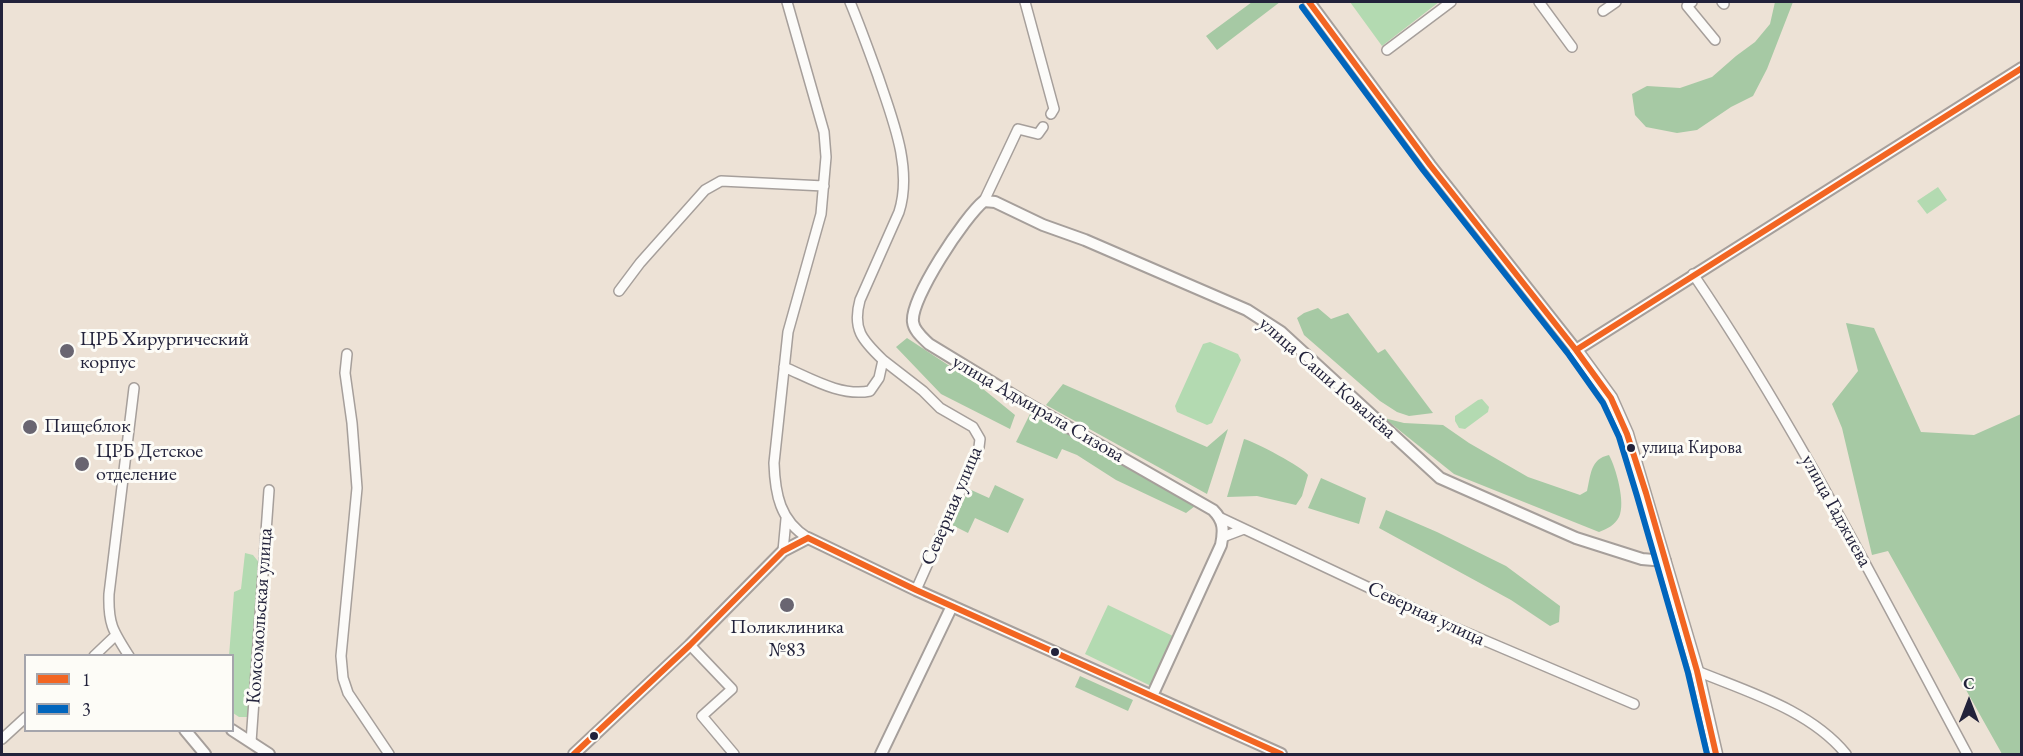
<!DOCTYPE html>
<html>
<head>
<meta charset="utf-8">
<style>
  body { margin:0 }
  #map { position:relative; width:2023px; height:756px; overflow:hidden; background:#ede2d6; font-family:"EB Garamond",serif }
  canvas { display:block }
  .frame { position:absolute; inset:0; border:3px solid #22223b; pointer-events:none }
  .legend { position:absolute; left:24px; top:654px; width:210px; height:78px; box-sizing:border-box; background:#fdfcf7; border:2px solid #a5a5ac; margin:0; padding:8px 10px; list-style:none; font-size:18px; color:#22223b }
  .legend li { display:flex; align-items:center; gap:12px; height:30px }
  .legend b { width:30px; border:2px solid #a5a5ac }
  .north { position:absolute; left:1939px; top:672px; width:60px; height:60px; -webkit-text-stroke:4px #fdfcf7; paint-order:stroke; rotate:0deg; font-size:16px; font-weight:700; line-height:24px; text-align:center; color:#22223b }
  .north::after { content:''; display:block; margin:auto; width:21px; height:27px; background:#22223b; clip-path:polygon(50% 0,100% 100%,50% 72%,0 100%) }
</style>
</head>
<body>
<div id="map">
<canvas width="2023" height="756"></canvas>
<div class="frame"></div>
<ul class="legend">
<li><b style="height:8px;background:#f26522"></b>1</li>
<li><b style="height:8px;background:#0065bd"></b>3</li>
</ul>
<div class="north">С</div>
</div>
<script>
const context = document.querySelector('canvas').getContext('2d');
context.lineJoin = 'round';
function fill(path, color) { context.fillStyle = color; context.fill(path, 'evenodd'); }
function stroke(path, color, width, dash) { context.strokeStyle = color; context.lineWidth = width; context.lineCap = dash ? 'butt' : 'round'; context.setLineDash(dash || []); context.stroke(path); }
function write(font, color, halo, rows, align = 'center') {
  context.font = font + ' "EB Garamond",serif'; context.lineWidth = 6; context.setLineDash([]); context.textBaseline = 'middle'; context.strokeStyle = halo; context.fillStyle = color; for (const [text, x, y, turn = 0] of rows) {
    context.save(); context.translate(x, y); context.rotate((+turn || 0) * Math.PI / 180); context.textAlign = isNaN(turn) ? turn : align; if (halo) context.strokeText(text, 0, 0); context.fillText(text, 0, 0); context.restore();
  }
}
fill(new Path2D(`
  M1350,2H1439L1382,46Z
  M1938,187L1947,200L1927,214L1917,201Z
  M1210,342L1238,354L1241,360L1212,423L1207,425L1177,412L1175,406L1203,344Z
  M1482,399L1489,407L1488,412L1465,429L1459,428L1455,421V416L1478,400Z
  M245,553L253,555L261,565L249,717H239L233,713L232,656H229L234,592L241,589Z
  M1108,605L1175,637L1151,686L1085,654Z`), '#b3dab1');
fill(new Path2D(`
  M1252,2H1280L1217,50L1206,36Z
  M1775,2H1793L1767,69L1753,96L1731,107L1697,130L1677,133L1646,127L1635,115L1632,94L1647,86L1680,88L1712,77L1736,56L1755,42L1770,24Z
  M1318,308L1331,319L1348,313L1378,353L1385,349L1433,413L1409,416L1397,412L1380,401L1304,335L1297,318L1304,313Z
  M1846,323L1874,328L1921,432L1974,435L2021,414V754H2002L1888,551L1872,555L1842,428L1832,404L1858,371Z
  M907,338L977,384L1015,415L1010,429L941,394L896,347Z
  M1063,384L1207,447L1228,429L1207,494L1046,405Z
  M1031,412L1195,506L1186,513L1116,480L1077,455L1062,449L1057,459L1016,442Z
  M1384,418L1404,423L1443,425L1469,443L1528,477L1580,495L1587,491C1591,475 1590,459 1609,455C1616,468 1626,503 1619,517C1615,525 1607,529 1599,532L1454,474Z
  M1244,439C1255,442 1303,467 1308,475L1302,496L1296,505L1257,496L1227,497Z
  M1321,478L1366,498L1359,524L1308,508Z
  M995,485L1024,499L1008,533L975,518L968,533L952,525L969,489L989,498Z
  M1386,510L1437,532L1506,566L1560,606L1559,622L1550,626L1511,600L1379,528Z
  M1080,676L1133,700L1128,711L1075,687Z`), '#a6c9a4');
const minor = new Path2D(`
  M787,2L824,132L826,157L821,214L788,332L774,463C775,494 780,521 808,538
  M1025,2L1054,109L1051,114
  M1539,2L1572,47
  M1692,2L1687,6L1715,40
  M1722,2L1724,4
  M1603,11L1616,2
  M1387,50L1451,2
  M984,201L1018,129L1038,134L1043,127
  M1693,274C1797,427 1880,592 1967,754
  M619,291L640,263L705,190L721,181L824,186
  M347,354L345,373L352,423L357,488L341,656L343,678L348,693L389,754
  M883,360L923,391L940,408L973,427L980,439L979,447L966,478L916,590
  M784,367C810,378 841,397 870,391L879,378L883,360C862,340 852,329 860,300L899,212C913,168 892,118 878,76C869,51 860,26 850,2
  M1221,518L1446,624L1634,704
  M1223,537L1244,529
  M783,551L786,519
  M690,645L732,689L702,716L734,754
  M94,656L115,636
  M129,656C113,631 108,624 109,594L134,388
  M1697,671C1748,692 1810,710 1846,754
  M2,739L26,717
  M251,742L269,490`);
const tertiary = new Path2D(`
  M1309,2L1430,165L1576,350L2022,68
  M1152,696L1221,545C1224,530 1224,521 1213,510L1021,400L929,344C923,338 914,331 913,322C910,299 965,216 984,201L995,202L1043,225L1085,240L1247,310L1281,332L1440,478L1576,538L1642,559L1665,561
  M185,730L205,754
  M232,730L269,754
  M574,754L690,645L783,551L808,538L916,590L1281,754
  M881,754L952,606`);
const secondary = new Path2D(`
  M1576,350L1611,398L1627,434L1697,671L1716,754`);
stroke(minor, '#a69f9b', 12);
stroke(tertiary, '#a69f9b', 14);
stroke(secondary, '#a69f9b', 15);
stroke(minor, '#fcfbf9', 9);
stroke(tertiary, '#fcfbf9', 10);
stroke(secondary, '#fcfbf9', 12);
stroke(new Path2D(`
  M1309,2L1430,165L1576,350L1611,398L1627,434L1646,493L1697,671L1716,754
  M1576,350L2022,68
  M808,538L916,590L1281,754
  M574,754L690,645L783,551L808,538`), '#f26522', 6);
stroke(new Path2D(`
  M1302,7L1423,170L1569,355L1603,403L1619,437L1637,496L1688,673L1707,754`), '#0065bd', 6);
for (const [x, y, r, color] of [
  [67,351,8,"#696571"],
  [30,427,8,"#696571"],
  [1631,448,5,"#22223b"],
  [82,464,8,"#696571"],
  [787,605,8,"#696571"],
  [1055,652,5,"#22223b"],
  [594,736,5,"#22223b"]
]) { const dot = new Path2D(); dot.arc(x, y, r, 0, 2 * Math.PI); context.fillStyle = color; context.fill(dot); stroke(dot, '#fdfcf7', 2); }
write('18px', '#22223b', '#fdfcf7', [
  ["улица Кирова",1642,448]
], 'left');
write('20px', '#22223b', '#fdfcf7', [
  ["ЦРБ Хирургический",80,340],
  ["корпус",80,363],
  ["Пищеблок",44,427],
  ["ЦРБ Детское",96,452],
  ["отделение",96,475],
  ["Поликлиника",787,628,"center"],
  ["№83",787,651,"center"]
], 'left');
write('20px', '#22223b', '#fdfcf7', [
  ["улица Саши Ковалёва",1327,378,41],
  ["улица Адмирала Сизова",1038,409,30],
  ["Северная улица",952,506,-67],
  ["улица Гаджиева",1836,511,61],
  ["Северная улица",1426,614,25],
  ["Комсомольская улица",260,616,-86]
]);
</script>
</body>
</html>
